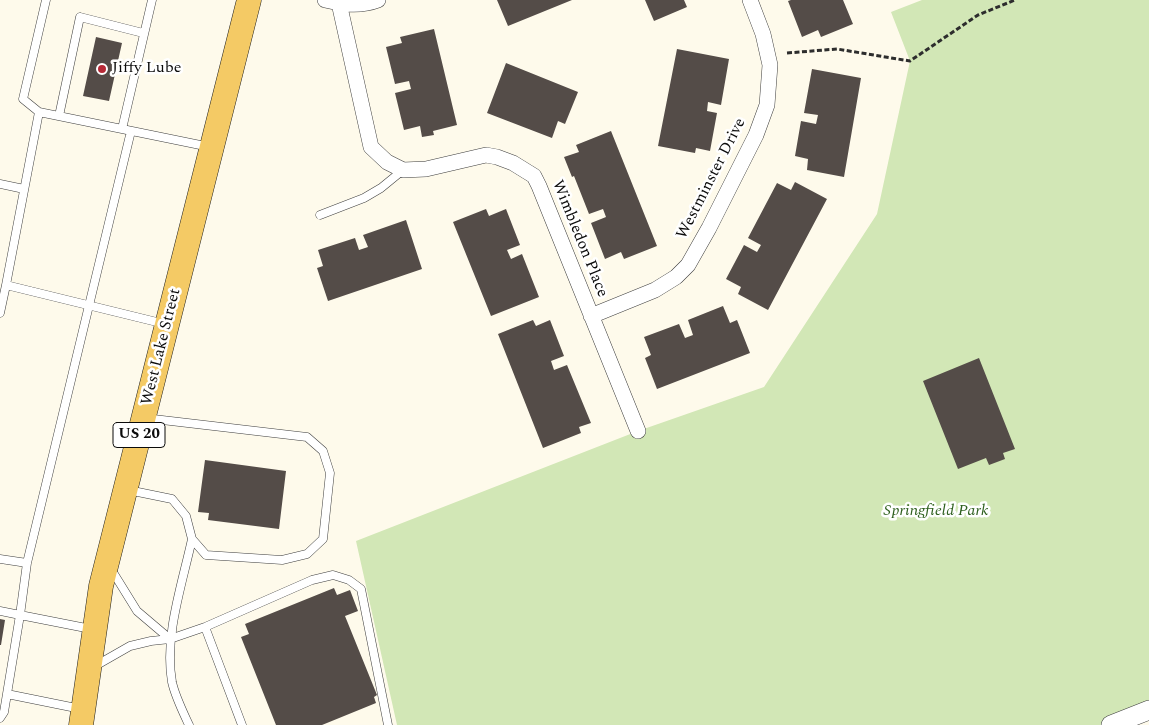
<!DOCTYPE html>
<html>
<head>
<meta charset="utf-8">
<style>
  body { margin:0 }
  canvas { display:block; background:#fefaeb }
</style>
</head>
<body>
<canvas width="1149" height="725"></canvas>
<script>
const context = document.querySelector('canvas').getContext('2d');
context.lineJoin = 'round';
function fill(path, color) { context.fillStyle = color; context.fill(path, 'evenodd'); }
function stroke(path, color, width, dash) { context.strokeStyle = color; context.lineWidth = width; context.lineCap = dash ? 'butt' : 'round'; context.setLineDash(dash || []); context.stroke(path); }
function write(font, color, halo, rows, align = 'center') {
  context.font = font + ' Spectral,serif'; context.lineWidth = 5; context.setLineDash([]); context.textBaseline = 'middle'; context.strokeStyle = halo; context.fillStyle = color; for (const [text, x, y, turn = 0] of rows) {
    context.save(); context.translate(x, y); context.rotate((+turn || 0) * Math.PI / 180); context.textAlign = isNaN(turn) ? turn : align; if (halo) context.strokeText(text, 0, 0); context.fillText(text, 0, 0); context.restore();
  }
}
fill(new Path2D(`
  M922,0H1149V710L1111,725H397L356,541L638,431L764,387L877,214L910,61L891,12Z`), '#d2e7b6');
fill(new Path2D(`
  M497,0H572L508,26Z
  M645,0H684L687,7L654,21Z
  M791,0H843L853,24L821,37L818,30L802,37L788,1Z
  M434,29L457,125L433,131L434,135L422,137L420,126L404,130L395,93L411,89L409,81L395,84L386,47L402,43L400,37Z
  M96,37L122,43L109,101L83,96Z
  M677,49L729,59L721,105L708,102L707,111L717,113L710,151L696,148L695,153L658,146Z
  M506,63L578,92L565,124L558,121L552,138L487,113Z
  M812,69L861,78L844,177L807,170L808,159L795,156L801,121L816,124L818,115L804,113Z
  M611,131L657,246L624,259L621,252L605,259L591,223L606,217L603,209L589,214L574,176L572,177L564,157L579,152L576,145Z
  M795,182L827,199L768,310L738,294L741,287L726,279L744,245L757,252L761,245L748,238L777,183L791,190Z
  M486,209L489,216L506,209L520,245L507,250L511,259L522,254L539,297L491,316L453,222Z
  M406,220L422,269L328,301L317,268L323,266L318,250L355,238L359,250L368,247L363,235Z
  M723,306L730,323L737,320L750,353L657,389L645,358L651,355L644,337L679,324L685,338L693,335L688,320Z
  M533,320L536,326L550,320L564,356L551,361L554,370L567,365L591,423L579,427L581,433L543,448L498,334Z
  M979,358L1015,449L1003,453L1005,459L989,465L986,458L958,469L923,381Z
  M205,460L286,471L279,529L208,520L209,513L198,512Z
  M334,588L337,595L350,590L358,611L345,616L377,695L374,697L376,703L322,725H276L241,637L249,634L245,624Z
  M0,619L5,620L1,645H0Z`), '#544c48');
const service = new Path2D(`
  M39,112L23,99L46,0
  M59,116L80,17L143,33
  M122,129L152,0
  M0,184L24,189
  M320,215L364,198L381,188L403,170
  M6,285L39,112L210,147
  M0,313L6,285L165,324
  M128,490L172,499L186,516L192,539L206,555L282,560L307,554L323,539L330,473L323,451L307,437L145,418
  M0,559L27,563L20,615L0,611
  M27,563L131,131
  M111,569L137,611L170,639
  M205,627L242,725
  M95,666L130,646L151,641L170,639L205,627L312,580L333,575L349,580L361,589L388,725
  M7,694L81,709
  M0,718L4,712L20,615L91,629
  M189,725C183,712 175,696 172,682C164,636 182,585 192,539`);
const minor = new Path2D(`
  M325,0L339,3L371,147L387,162L403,170L426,169L486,155L497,157L513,163L534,176L539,186L638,431
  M339,3C352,5 365,5 378,0
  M591,316L655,290L676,277L688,265L709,228L756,135L767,105L770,65L763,34L750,0`);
const tertiary = new Path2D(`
  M1111,725L1149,710`);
const primary = new Path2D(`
  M81,725L101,586L249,0`);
stroke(service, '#3e3e3e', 9);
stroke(minor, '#3e3e3e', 16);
stroke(tertiary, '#3e3e3e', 20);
stroke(primary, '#1c1c1c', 25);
stroke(new Path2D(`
  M787,53L837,49L910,61L978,15L1015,0`), '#2d2d2d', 3, [5, 2.5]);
stroke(service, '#fff', 8);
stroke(minor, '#fff', 15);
stroke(tertiary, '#fff', 19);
stroke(primary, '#f4ca65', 24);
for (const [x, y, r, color] of [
  [102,69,5,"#b62936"]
]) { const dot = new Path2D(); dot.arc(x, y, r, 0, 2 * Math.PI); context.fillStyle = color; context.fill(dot); stroke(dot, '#fff', 2); }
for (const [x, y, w] of [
  [139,435,52]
]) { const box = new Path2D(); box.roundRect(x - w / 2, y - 12.5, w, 25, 4); context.fillStyle = '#fff'; context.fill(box); stroke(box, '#0b0b0b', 1); }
write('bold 15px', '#0b0b0b', null, [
  ["US 20",139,435]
]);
write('16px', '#0b0b0b', '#fff', [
  ["Jiffy Lube",112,69]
], 'left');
write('16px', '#0b0b0b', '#fff', [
  ["Westminster Drive",712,179,-63],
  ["Wimbledon Place",579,239,68],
  ["West Lake Street",162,347,-76]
]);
write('italic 16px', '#2f601f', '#fff', [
  ["Springfield Park",936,512]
]);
</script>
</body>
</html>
